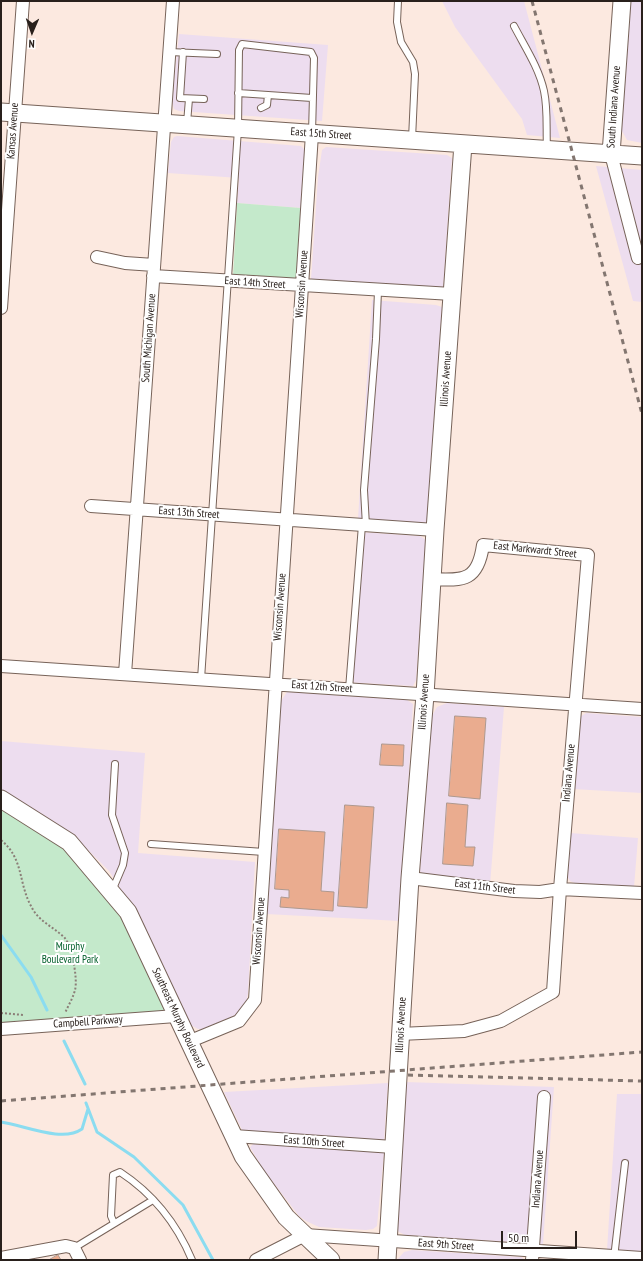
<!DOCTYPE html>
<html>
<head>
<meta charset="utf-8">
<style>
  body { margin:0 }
  #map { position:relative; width:643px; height:1261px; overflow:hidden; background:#fce9e0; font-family:"PT Sans Narrow",sans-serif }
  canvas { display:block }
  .frame { position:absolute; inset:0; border:2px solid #29201c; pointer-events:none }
  .north { position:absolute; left:12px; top:12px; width:40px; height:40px; -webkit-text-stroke:3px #fff; paint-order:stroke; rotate:182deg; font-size:11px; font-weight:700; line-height:16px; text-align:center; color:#29201c }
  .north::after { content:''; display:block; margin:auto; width:14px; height:18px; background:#29201c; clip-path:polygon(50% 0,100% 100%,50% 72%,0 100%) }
  .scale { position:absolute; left:501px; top:1231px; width:76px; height:18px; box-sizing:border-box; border:2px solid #29201c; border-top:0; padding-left:5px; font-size:12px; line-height:14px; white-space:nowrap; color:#29201c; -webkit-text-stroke:3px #fff; paint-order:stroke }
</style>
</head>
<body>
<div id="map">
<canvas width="643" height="1261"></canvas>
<div class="frame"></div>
<div class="north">N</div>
<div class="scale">50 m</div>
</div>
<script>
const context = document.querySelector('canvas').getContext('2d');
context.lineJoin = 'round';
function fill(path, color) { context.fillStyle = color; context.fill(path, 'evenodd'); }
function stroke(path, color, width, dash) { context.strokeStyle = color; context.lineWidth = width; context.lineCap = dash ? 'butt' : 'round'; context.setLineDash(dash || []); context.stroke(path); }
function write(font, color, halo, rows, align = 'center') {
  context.font = font + ' "PT Sans Narrow",sans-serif'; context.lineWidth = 4; context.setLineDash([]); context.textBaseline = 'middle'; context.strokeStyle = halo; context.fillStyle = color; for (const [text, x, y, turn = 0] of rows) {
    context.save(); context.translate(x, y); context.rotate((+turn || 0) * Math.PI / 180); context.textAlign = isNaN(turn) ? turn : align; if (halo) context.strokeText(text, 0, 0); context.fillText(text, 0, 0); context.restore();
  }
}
fill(new Path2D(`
  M442,1H524L560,138L527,135L522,119L455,27Z
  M630,1H642V143L627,140L622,131L621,126Z
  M179,34L328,45L322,121L179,111L174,109L172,101Z
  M177,136L301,146L304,149V174L301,208L237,203L239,178L168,173L171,142L174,137Z
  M326,147L447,155L452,158L443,290L314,281L311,279L318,177L322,150Z
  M596,166L642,170V302L633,301Z
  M372,300L436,305L442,307L428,520L424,524L358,519Z
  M358,532L420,536L426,540L416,680L413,686L346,682Z
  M287,692L407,700L413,704L400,921L266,914L281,701Z
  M447,703L504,707L490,885L423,875L420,871L432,716L437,707Z
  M586,713L642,717V793L573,789L580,717Z
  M1,741L145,753L138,853L255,862L248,993L246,1003L241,1010L234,1016L203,1029H198L189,1024L134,910L109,871L83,845L68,833L1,791Z
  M570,833L638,838L634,887L575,883L570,881L567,876Z
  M405,1082L554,1087L543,1244L405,1235L399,1232L397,1229Z
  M388,1083L384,1141L243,1132L224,1092Z
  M617,1094H642V1252L607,1250Z
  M253,1144L384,1153L377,1226L373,1229L366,1230L319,1227L306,1221L299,1216L262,1168L250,1147Z
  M412,1250L521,1257L525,1260H397L404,1252Z`), '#edddef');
fill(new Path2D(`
  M237,203L301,208L296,277L293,279L233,276Z
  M1,799L69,842L128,912L176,1016L1,1029Z`), '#c4e9cb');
stroke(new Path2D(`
  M1,935L31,977L47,1010
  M64,1041L85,1084
  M86,1103L97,1132L134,1157L183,1205L213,1260
  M1,1122C24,1125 62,1143 82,1129L88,1109`), '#8bdcf0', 3);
const building = new Path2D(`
  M455,716L486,718L480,799L449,796Z
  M382,744L404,745L403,766L380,765Z
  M447,803L468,805L465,847H475L473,866L443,864Z
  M345,805L374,807L367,908L338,906Z
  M279,829L325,832L321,891L334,892L333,911L280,907L281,897L289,898V890L275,889Z
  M58,1255L61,1260H49Z`);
fill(building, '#eaac8f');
stroke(building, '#ae998f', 1);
const lane = new Path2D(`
  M398,1L397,22L401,42L413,62L415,74L412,139
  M514,26C525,47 539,68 544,91C548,110 546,129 547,148
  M169,52L217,54
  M183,52L180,98L204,99
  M238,93L268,95L267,105L261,108
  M268,95L312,98
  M187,123L189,99
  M366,526L364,490L376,339L378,291
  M201,679L238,129L239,50L242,44L311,52L314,58L312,133
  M349,689L362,525
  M151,844L264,852
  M112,891L123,865L125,853L112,815L115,764
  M114,1223L111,1216L113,1175L120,1172C152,1193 177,1224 192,1260
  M74,1248L153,1200
  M614,1258L625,1163`);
const street = new Path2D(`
  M611,154L638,258
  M97,257L125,263L154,265
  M153,276L452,294
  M1,308L23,1
  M91,506L435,530
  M1,666L642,709
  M125,674L173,1
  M410,878L514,891L540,892L560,889L642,893
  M1,1029L176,1016
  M400,1034L464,1031L501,1021L553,992L560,889L588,555L483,545C478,580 465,581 432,579
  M188,1042L239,1021L255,1000L312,134
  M234,1136L393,1147
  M1,1258L66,1246L74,1248L80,1260
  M256,1260L305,1235L642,1258
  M532,1260L544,1097`);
const secondary = new Path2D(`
  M1,112L642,156
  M611,154L622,1
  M1,799L69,842L128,912L243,1156L286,1217L331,1260
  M387,1260L410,878L425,695L435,530L463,144`);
stroke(lane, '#776359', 8);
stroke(street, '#776359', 14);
stroke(secondary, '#776359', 19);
stroke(new Path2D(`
  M1,840C24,859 18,882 31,906C38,921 52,926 64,937C72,945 78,980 75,990C73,998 68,1006 65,1013
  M1,1013L24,1015`), '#8b7e77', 2, [2, 2]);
stroke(lane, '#fff', 6);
stroke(street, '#fff', 12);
stroke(secondary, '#fff', 17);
stroke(new Path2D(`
  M532,1L642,414
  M408,1075L642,1081
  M1,1101L642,1052`), '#837670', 3, [5, 5]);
write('11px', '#29201c', '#fff', [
  ["South Indiana Avenue",614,107,-86],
  ["Kansas Avenue",13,131,-86],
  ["East 15th Street",321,134,4],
  ["East 14th Street",255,283,4],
  ["Wisconsin Avenue",302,284,-86],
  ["South Michigan Avenue",149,338,-86],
  ["Illinois Avenue",446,379,-86],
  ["East 13th Street",189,513,4],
  ["East Markwardt Street",535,550,6],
  ["Wisconsin Avenue",280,607,-86],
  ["East 12th Street",322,687,4],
  ["Illinois Avenue",424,702,-86],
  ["Indiana Avenue",569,773,-85],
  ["East 11th Street",485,887,7],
  ["Wisconsin Avenue",259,931,-86],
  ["Southeast Murphy Boulevard",178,1018,65],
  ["Campbell Parkway",88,1022,-4],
  ["Illinois Avenue",401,1025,-87],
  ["East 10th Street",314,1142,4],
  ["Indiana Avenue",538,1179,-86],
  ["East 9th Street",446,1245,4]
]);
write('11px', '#015e2a', '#fff', [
  ["Murphy",70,947],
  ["Boulevard Park",70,960]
]);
</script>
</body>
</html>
